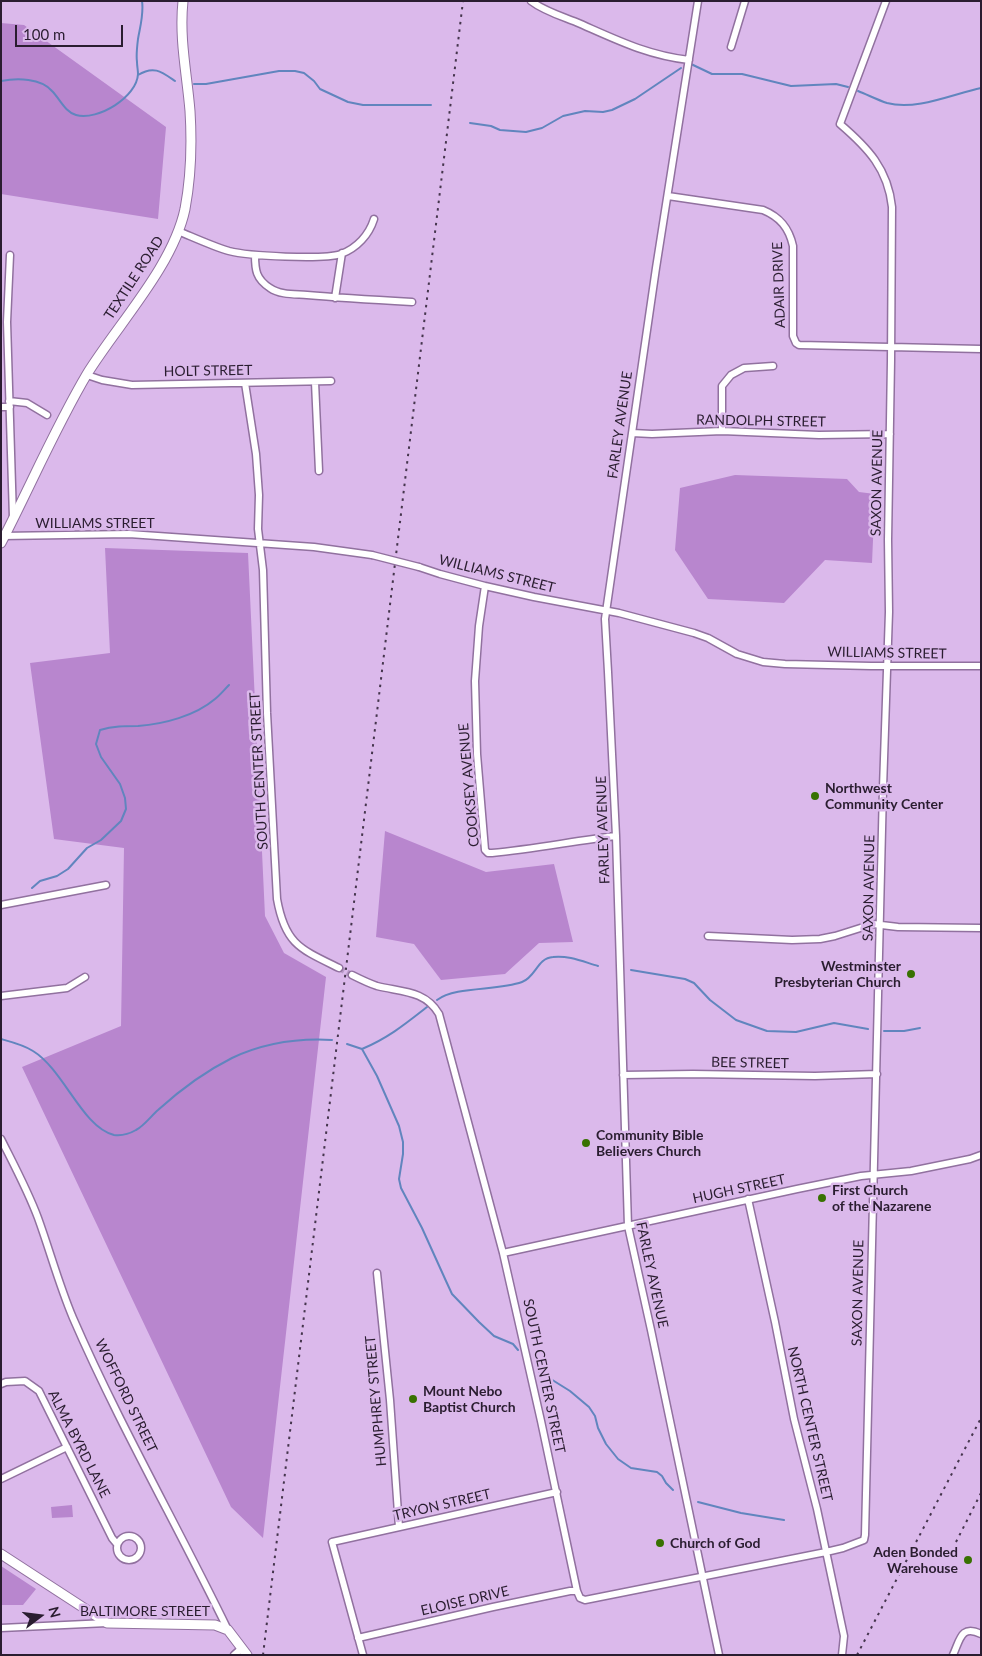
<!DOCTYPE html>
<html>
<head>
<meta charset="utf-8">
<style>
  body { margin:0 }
  #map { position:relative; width:982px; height:1656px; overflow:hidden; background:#dbb9eb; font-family:Lato,sans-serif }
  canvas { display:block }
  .frame { position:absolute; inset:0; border:2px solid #2a1d30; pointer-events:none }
  .north { position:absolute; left:15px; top:1591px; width:50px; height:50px; -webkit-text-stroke:4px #dbb9eb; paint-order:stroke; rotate:75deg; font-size:14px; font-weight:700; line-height:20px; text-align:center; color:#2a1d30 }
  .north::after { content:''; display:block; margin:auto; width:18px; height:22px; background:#2a1d30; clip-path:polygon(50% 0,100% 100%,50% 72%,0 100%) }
  .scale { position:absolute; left:15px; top:25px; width:108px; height:22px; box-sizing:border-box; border:2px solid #2a1d30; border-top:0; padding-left:6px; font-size:15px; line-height:18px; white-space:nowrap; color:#2a1d30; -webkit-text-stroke:4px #dbb9eb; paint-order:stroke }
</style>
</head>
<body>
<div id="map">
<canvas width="982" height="1656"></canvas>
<div class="frame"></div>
<div class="north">N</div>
<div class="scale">100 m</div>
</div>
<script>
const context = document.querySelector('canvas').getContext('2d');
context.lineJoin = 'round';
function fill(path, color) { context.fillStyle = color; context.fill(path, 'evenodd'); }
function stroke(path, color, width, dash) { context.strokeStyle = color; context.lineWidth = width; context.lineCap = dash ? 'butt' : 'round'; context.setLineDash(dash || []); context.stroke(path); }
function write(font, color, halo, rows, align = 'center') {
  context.font = font + ' Lato,sans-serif'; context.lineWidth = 5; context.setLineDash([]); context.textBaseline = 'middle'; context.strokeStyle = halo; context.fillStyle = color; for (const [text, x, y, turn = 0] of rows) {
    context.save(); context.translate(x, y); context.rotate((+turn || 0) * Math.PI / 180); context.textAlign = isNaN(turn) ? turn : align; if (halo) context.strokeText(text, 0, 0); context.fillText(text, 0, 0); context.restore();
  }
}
fill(new Path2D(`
  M1,23L24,25L166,127L158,219L1,194Z
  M735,475L847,479L859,492L875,494L872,563L825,560L784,603L708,599L675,550L680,488Z
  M105,548L248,553L265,916L284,953L326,977L263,1538L231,1507L22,1067L121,1026L124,848L54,839L30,663L110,653Z
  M385,831L486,872L554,864L573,942L539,943L505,974L441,980L414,944L376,937Z
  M72,1505L73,1517L52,1518L51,1507Z
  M1,1566L36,1589L23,1605H1Z`), '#b886ce');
stroke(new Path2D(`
  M691,64L712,74H742L791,86L836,84L848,87
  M138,75C154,65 162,72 175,81
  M1,81C17,78 41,78 52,91C60,99 65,112 76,115C98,121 137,97 138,74C138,70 137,66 137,62C136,55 137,47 138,39C140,27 144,14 142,1
  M194,84H206L279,71H295L304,73L314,81L320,89L348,102L363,105H431
  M858,91C868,95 878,100 887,103C916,111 953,94 981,88
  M470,123L491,126L500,130L526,132L542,128L563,116L585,111L603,112L612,110L635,99L681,68
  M32,888L40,881L57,876L68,869L87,848L101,840L121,821L126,809L125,798L120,784L101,757L96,744L100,730C113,726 125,726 138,726C164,724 195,716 215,699C220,695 224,690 229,685
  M631,970L685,979L694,983L710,1000L736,1020L767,1031L796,1032L834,1023L868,1029
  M437,1000C456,986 497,991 522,982C536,977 537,958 553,957C568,955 584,962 598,966
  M884,1031H904L920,1028
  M1,1039C12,1042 24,1045 33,1051C64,1070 82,1127 114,1135C121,1136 129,1134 136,1130C144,1126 151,1116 158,1110C180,1090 206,1071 232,1058C264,1043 298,1038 332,1040
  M347,1044L362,1049C388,1038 404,1025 427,1007
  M362,1049L377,1076L399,1126L403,1142V1154L399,1179L401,1188L422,1228L446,1281L452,1294L479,1322L494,1336L513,1344L518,1350
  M538,1371L570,1391L589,1407L595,1416L598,1428L606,1444L618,1459L631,1468L657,1472L662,1476L666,1483L673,1490
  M698,1502L741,1513L784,1520`), '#6185be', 2);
stroke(new Path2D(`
  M339,968L352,975`), '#b89ac6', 6, [6, 3]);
const street = new Path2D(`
  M531,1C544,11 561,16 576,22C615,39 646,55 689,60
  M698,1L656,268L605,619L608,672L616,836L628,1226L651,1330L719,1655
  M731,47L745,1
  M668,196L763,210C780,217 789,228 793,246V336L796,343L799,345L981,349
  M178,231C195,238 212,246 229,251C248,256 323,260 341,254C357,248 369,235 374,219
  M10,255L7,322L13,518
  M255,255C255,270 256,279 270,288C280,295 295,294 307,295C342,298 377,300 412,302
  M335,298L342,253
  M87,375L102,380L132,385L331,381
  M315,382L319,471
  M245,383L256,454L259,495L258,529L263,570L267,713L277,899C285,944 300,949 339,968
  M9,401L27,403L47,415
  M1,407H10
  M722,431V386L731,375L744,368L773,366
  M632,433L652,434L722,431L819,435L890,434
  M2,536L129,534L314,547L372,555
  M419,567L440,574L485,586L534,597L619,613L694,633L708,638L737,654L763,662L785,664L871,666H981
  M485,586L479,626L475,681L477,754L485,850L488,853H492C534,849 574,841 616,836
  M1,905L106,885
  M708,936L792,940L820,939L835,936L873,924L898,927L981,928
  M352,975C360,979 368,983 377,986C401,992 425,990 439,1014L503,1253L541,1421L577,1591L580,1598L585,1600L826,1552L843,1548L864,1540L865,1535L883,788L889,612L888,540L891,361L892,207C888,169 868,148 840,124L886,1
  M1,996L67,988L85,977
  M623,1075L693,1074L815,1076L877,1074
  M1,1139C14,1165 28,1191 38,1218C50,1251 59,1285 73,1318C119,1424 177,1525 228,1630
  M748,1199L775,1322L794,1419L817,1509L844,1636L842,1655
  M503,1253L797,1189L861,1176L911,1171L970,1159L981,1155
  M377,1273L390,1400L399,1527
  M1,1384L6,1382L25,1381L39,1391L112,1538L117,1544
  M1,1479L67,1447
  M117 1548a12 12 0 1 1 24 0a12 12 0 1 1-24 0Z
  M1,1628L107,1623
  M358,1638L493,1607L570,1591H577
  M234,1655L242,1648
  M363,1655L332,1542L557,1492
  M953,1655C960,1640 961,1624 981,1634`);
const secondary = new Path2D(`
  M1,543C30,487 55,428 87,374C118,324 173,266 185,209C191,177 192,143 190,111C187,74 179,39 183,1
  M1,1554L107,1623L215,1625L228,1630L247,1655`);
stroke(street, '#91719f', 9);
stroke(secondary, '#91719f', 11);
stroke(street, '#fff', 6);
stroke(secondary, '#fff', 9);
stroke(new Path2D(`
  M956,1542L981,1493
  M263,1655L463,1
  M857,1655L981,1418`), '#45354d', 2, [2.5, 5]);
const streetBridge = new Path2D(`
  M372,555L419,567`);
stroke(streetBridge, '#91719f', 9, []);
stroke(streetBridge, '#fff', 6);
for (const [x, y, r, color] of [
  [815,796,5,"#387101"],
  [911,974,5,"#387101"],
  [586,1143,5,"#387101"],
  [822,1198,5,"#387101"],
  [413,1399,5,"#387101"],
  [660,1543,5,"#387101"],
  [968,1560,5,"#387101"]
]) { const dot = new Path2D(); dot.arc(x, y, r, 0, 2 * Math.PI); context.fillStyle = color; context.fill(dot); stroke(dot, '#dbb9eb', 2); }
write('14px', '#2a1d30', '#dbb9eb', [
  ["TEXTILE ROAD",134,278,-57],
  ["ADAIR DRIVE",779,285,-92],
  ["HOLT STREET",208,371,-1],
  ["RANDOLPH STREET",761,421,1],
  ["FARLEY AVENUE",620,425,-82],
  ["SAXON AVENUE",877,483,-89],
  ["WILLIAMS STREET",95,523],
  ["WILLIAMS STREET",497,574,14],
  ["WILLIAMS STREET",887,653,1],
  ["SOUTH CENTER STREET",259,771,-93],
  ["COOKSEY AVENUE",469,785,-95],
  ["FARLEY AVENUE",603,830,-92],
  ["SAXON AVENUE",869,888,-89],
  ["BEE STREET",750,1063,1],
  ["HUGH STREET",739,1189,-12],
  ["FARLEY AVENUE",652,1275,78],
  ["SAXON AVENUE",858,1293,-89],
  ["SOUTH CENTER STREET",544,1376,78],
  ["WOFFORD STREET",126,1396,64],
  ["HUMPHREY STREET",376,1401,-95],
  ["NORTH CENTER STREET",810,1424,77],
  ["ALMA BYRD LANE",79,1444,63],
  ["TRYON STREET",442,1505,-13],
  ["ELOISE DRIVE",465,1601,-13],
  ["BALTIMORE STREET",145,1611]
]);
write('bold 14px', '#2a1d30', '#dbb9eb', [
  ["Northwest",825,788],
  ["Community Center",825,804],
  ["Westminster",901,966,"right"],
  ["Presbyterian Church",901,982,"right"],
  ["Community Bible",596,1135],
  ["Believers Church",596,1151],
  ["First Church",832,1190],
  ["of the Nazarene",832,1206],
  ["Mount Nebo",423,1391],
  ["Baptist Church",423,1407],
  ["Church of God",670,1543],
  ["Aden Bonded",958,1552,"right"],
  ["Warehouse",958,1568,"right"]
], 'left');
</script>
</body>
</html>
